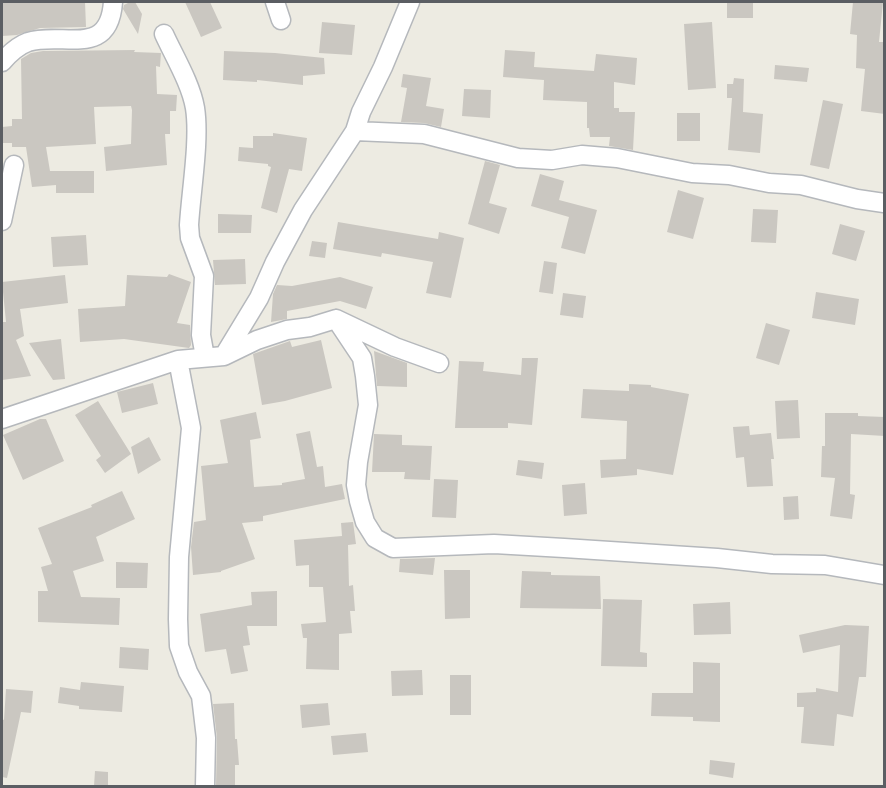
<!DOCTYPE html>
<html>
<head>
<meta charset="utf-8">
<style>
  body { margin:0 }
  #map { position:relative; width:886px; height:788px; overflow:hidden; background:#edebe2; font-family:Signika,sans-serif }
  canvas { display:block }
  .frame { position:absolute; inset:0; border:3px solid #5b5e63; pointer-events:none }
</style>
</head>
<body>
<div id="map">
<canvas width="886" height="788"></canvas>
<div class="frame"></div>
</div>
<script>
const context = document.querySelector('canvas').getContext('2d');
context.lineJoin = 'round';
function fill(path, color) { context.fillStyle = color; context.fill(path, 'evenodd'); }
function stroke(path, color, width, dash) { context.strokeStyle = color; context.lineWidth = width; context.lineCap = dash ? 'butt' : 'round'; context.setLineDash(dash || []); context.stroke(path); }
fill(new Path2D(`
  M2,2H85L86,27L40,28L17,35L2,36Z
  M130,2H135L142,14L138,34L123,9L124,5Z
  M185,2H210L222,28L201,37Z
  M727,2H753V18H727Z
  M853,2H883L879,42H885V114L861,111L865,69L856,68L857,35L850,34Z
  M322,22L355,25L352,55L319,53Z
  M712,22L716,88L688,90L684,24Z
  M135,50L134,52L161,53L160,67L156,66L157,94L177,95L176,111H170V134H165L167,165L106,171L104,147L131,144L132,110L131,106L94,107L96,144L46,147L50,171H94V193H56V185L32,187L26,147H12V143H2V127L12,126V119H22L21,59L31,53L43,51Z
  M505,50L535,52L534,67L594,71L596,54L637,58L635,85L614,82V108H619V112H635L633,150L609,146L610,137H590L589,128H587V102L543,100L544,80L503,77Z
  M224,51L275,53L324,58L325,74L303,76V85L257,80V82L223,80Z
  M775,65L809,68L807,82L774,79Z
  M403,74L431,78L426,106L444,109L441,127L424,123L401,122L407,88L401,87Z
  M734,78L744,79L743,112L763,114L760,153L728,150L732,98H727V84H733Z
  M464,89L491,90L490,118L462,116Z
  M823,100L843,104L829,169L810,165Z
  M677,113H700V141H677Z
  M273,133L307,138L302,171L289,169L277,213L261,208L271,167L268,166V164L238,161L239,147L253,148V136H273Z
  M485,161L500,165L489,203L507,208L499,234L468,224Z
  M540,174L564,181L559,200L597,210L585,254L561,248L569,217L531,206Z
  M678,190L704,198L693,239L667,232Z
  M753,209L778,210L776,243L751,242Z
  M218,214L252,215L251,233H218Z
  M338,222L438,239L439,232L464,238L451,298L426,293L433,262L382,253L381,257L333,249Z
  M840,224L865,231L856,261L832,254Z
  M86,235L88,265L53,267L51,237Z
  M312,241L327,243L325,258L309,256Z
  M245,259L246,284L215,285L213,260Z
  M544,261L557,263L553,294L539,292Z
  M169,274L191,282L177,323L190,325L191,345L189,348L124,339L80,342L78,309L125,306L127,275L167,277Z
  M65,275L68,303L20,309L24,336L16,340L31,376L2,380V322H6L2,282Z
  M340,277L373,287L366,309L340,301L287,311V319L271,322L273,294L277,285L292,286Z
  M816,292L859,299L855,325L812,318Z
  M563,293L586,296L583,318L560,315Z
  M766,323L790,330L779,365L756,358Z
  M61,339L65,379L53,380L29,343Z
  M321,340L332,388L285,401L262,405L253,354L290,341L292,347Z
  M374,351L407,363V387L377,386Z
  M522,358H538L532,425L508,423V428H455L459,361L484,362L483,371L521,375Z
  M153,383L158,404L122,413L117,392Z
  M629,384L651,385V387L689,394L673,475L637,469V475L601,478L600,460L626,459L627,421L581,418L583,389L629,391Z
  M798,400L800,438L777,439L775,401Z
  M98,401L131,454L105,473L96,460L101,456L75,415Z
  M256,412L261,438L250,440L254,487L282,485V483L305,479L296,434L310,431L317,467L323,466L325,487L342,484L345,499L263,516V521L242,523L255,559L221,571V572L193,575L191,547L194,522L206,520L201,466L228,463L220,420Z
  M825,413H858V416L885,417V436L851,434L850,494L855,495L852,519L830,516L835,478L821,477L822,446H825Z
  M40,419H46L64,461L23,480L3,435Z
  M749,426L750,435L771,433L774,459H771L773,486L747,487L744,457L736,458L733,427Z
  M374,434L402,435V445L432,446L430,480L404,479L405,472H372Z
  M149,437L161,460L138,474L131,447Z
  M518,460L544,463L542,479L516,475Z
  M434,479L458,480L456,518L432,517Z
  M585,483L587,514L564,516L562,485Z
  M122,491L135,519L96,537L104,561L73,571L81,597L120,598L119,625L38,622V591H48L41,567L52,564L38,528L92,507L91,505Z
  M798,496L799,519L784,520L783,497Z
  M353,522L356,544L348,545L349,586L353,585L355,611H350L352,633L339,634V670L306,669L307,638H303L301,624L326,622L323,587H309V565L296,566L294,540L342,536L341,523Z
  M435,558L433,575L399,572L400,559Z
  M116,562L148,563L147,588H116Z
  M444,570H470V618L445,619Z
  M522,571L551,572V575L600,576L601,609L520,608Z
  M277,591V626H247L250,645L243,646L248,671L231,674L226,649L205,652L200,614L252,605L251,592Z
  M603,599L642,600L640,652L647,653V667L601,666Z
  M730,602L731,634L694,635L693,604Z
  M845,625L869,626L866,677H859L853,717L837,714L834,746L801,743L804,707H797V693L816,692V688L838,692L840,645L803,653L799,635Z
  M120,647L149,649L148,670L119,668Z
  M693,662L720,663V722L693,721V717L651,716L652,693H693Z
  M422,670L423,695L392,696L391,671Z
  M450,675H471V715H450Z
  M81,682L124,686L122,712L79,709V706L58,703L60,687L80,690Z
  M6,689L33,691L31,713L21,712L7,778L2,777V719L4,720Z
  M234,703L235,739H237L239,765H235V786H216L217,738L213,704Z
  M328,703L330,725L302,728L300,705Z
  M366,733L368,752L333,755L331,736Z
  M710,760L735,763L733,778L709,774Z
  M95,771L108,772V786H94Z`), '#cac7c1');
const minor = new Path2D(`
  M275,2L281,20
  M164,34C174,56 191,84 195,108C200,140 191,191 189,225L190,238L204,276L201,335L205,357
  M2,62C9,54 17,46 28,42C63,31 109,59 113,2
  M355,131L424,134L518,158L552,160L582,155L617,158L692,173L729,175L769,183L801,185L857,199L884,203
  M2,221L14,165
  M336,319L362,358L365,376L368,405L358,462L356,485L359,501L365,522L375,538L393,548L494,544L564,548L717,558L772,564L825,565L884,575
  M225,354L259,298L275,262L303,210L355,131L361,112L383,67L410,2
  M178,360L191,428L179,557L178,619L179,646L188,672L201,696L206,738L205,786
  M2,419L178,360L224,356L257,340L287,330L310,327L336,319L395,347L439,363`);
stroke(minor, '#b5b8bc', 21);
stroke(minor, '#fff', 18);
</script>
</body>
</html>
